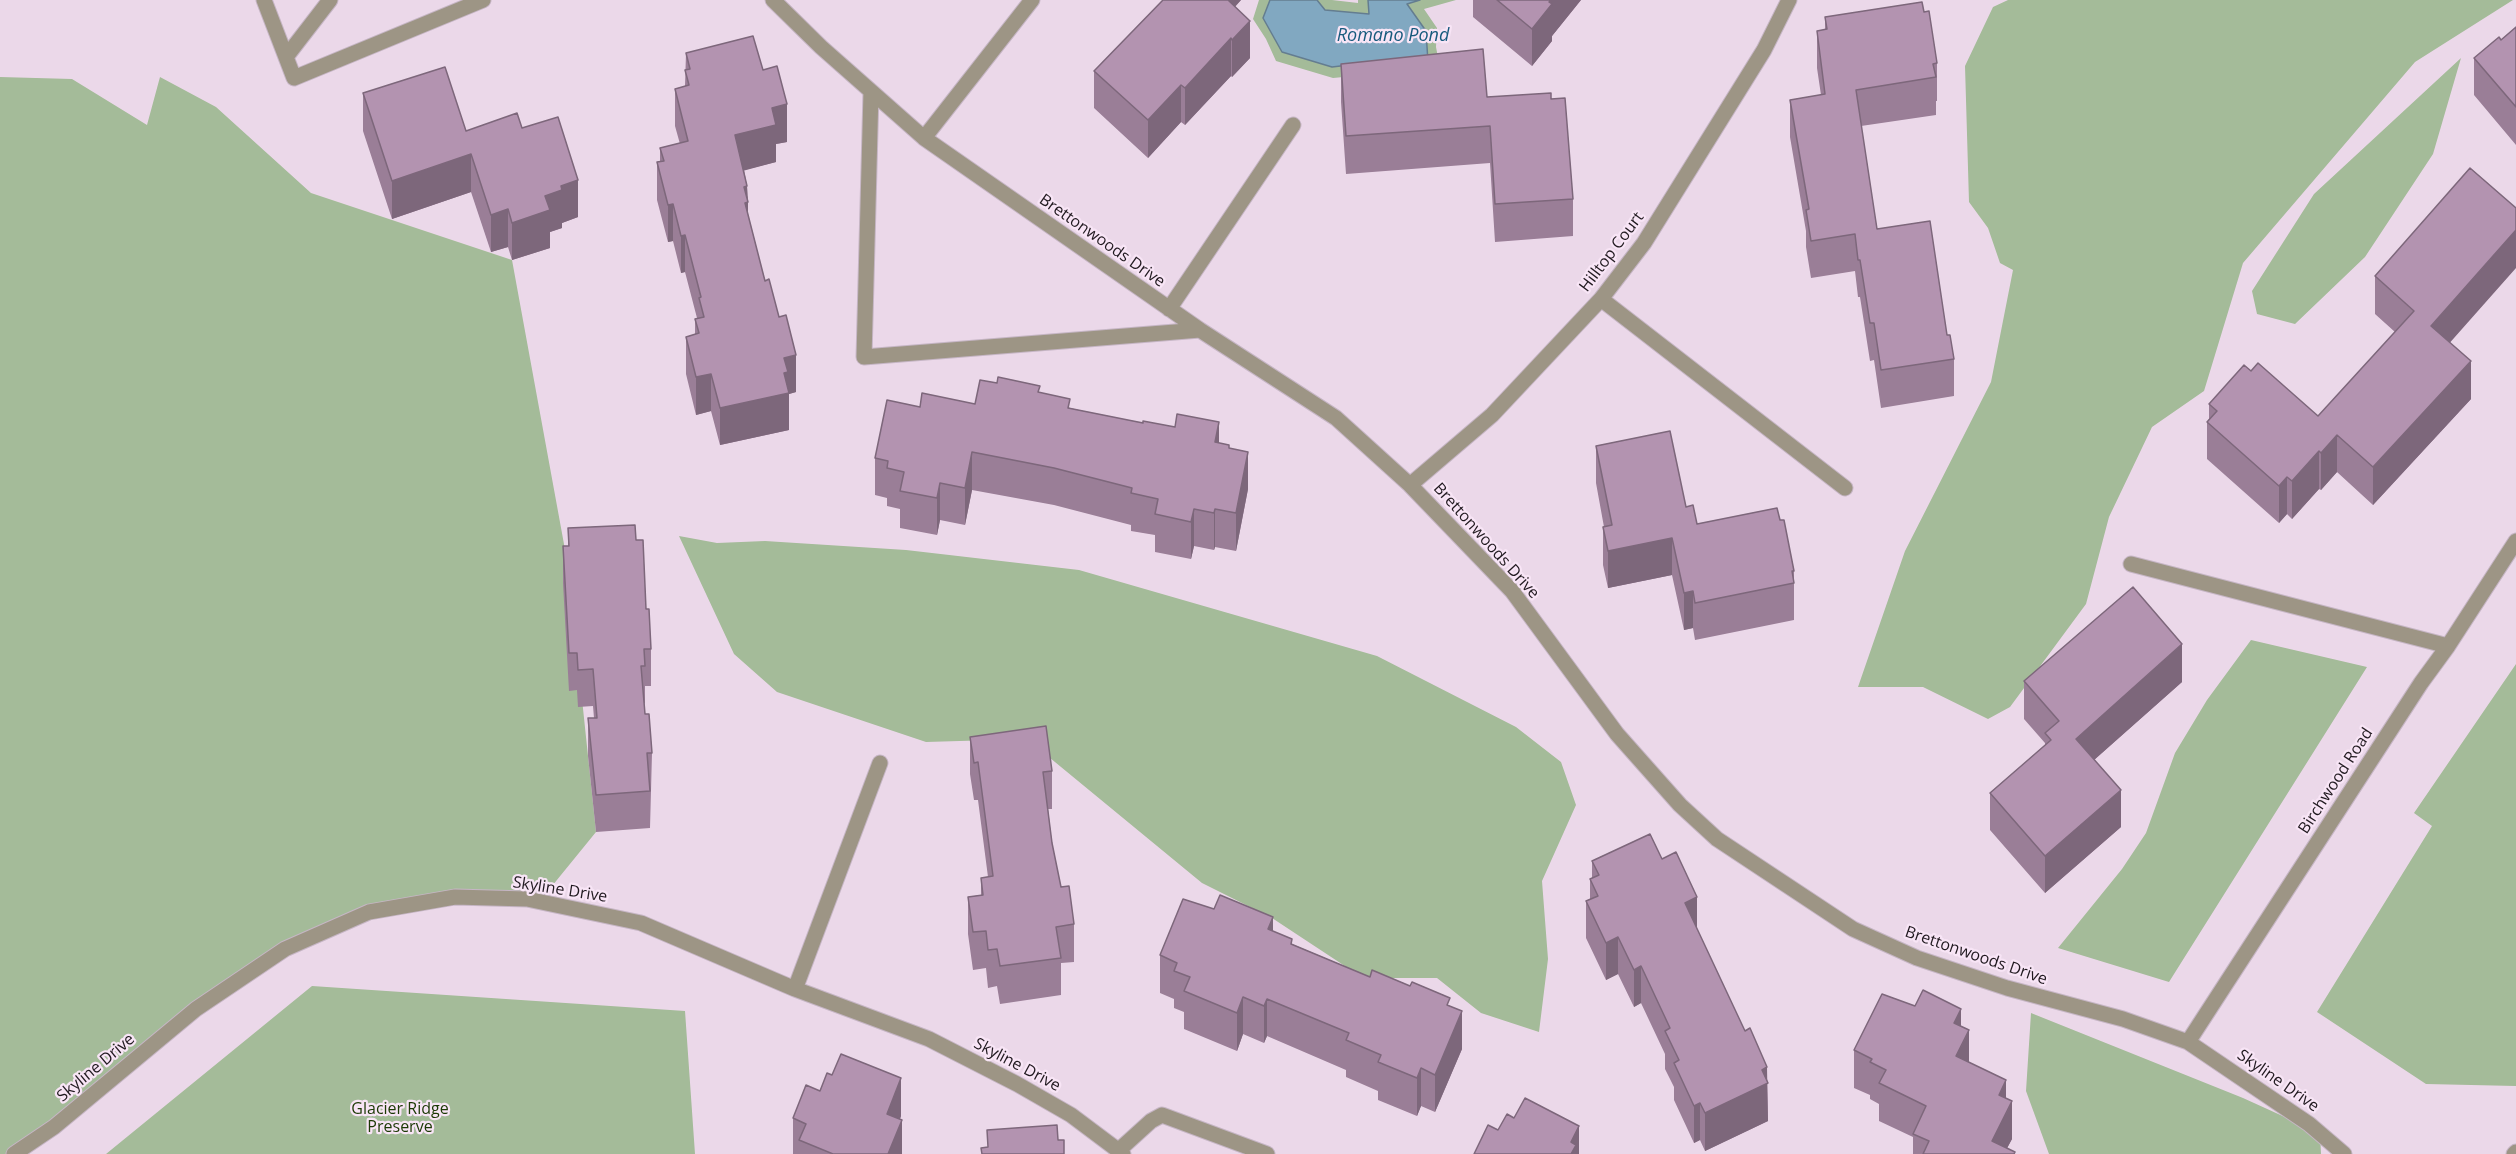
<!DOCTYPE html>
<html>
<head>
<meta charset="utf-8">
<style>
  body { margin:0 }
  canvas { display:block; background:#ebd8e9 }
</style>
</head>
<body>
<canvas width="2516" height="1154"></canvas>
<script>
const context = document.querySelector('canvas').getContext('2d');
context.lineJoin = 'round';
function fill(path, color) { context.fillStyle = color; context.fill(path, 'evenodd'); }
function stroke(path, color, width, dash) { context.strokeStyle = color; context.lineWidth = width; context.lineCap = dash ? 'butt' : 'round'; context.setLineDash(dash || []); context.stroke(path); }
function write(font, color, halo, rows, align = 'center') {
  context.font = font + ' "Open Sans",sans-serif'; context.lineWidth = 4.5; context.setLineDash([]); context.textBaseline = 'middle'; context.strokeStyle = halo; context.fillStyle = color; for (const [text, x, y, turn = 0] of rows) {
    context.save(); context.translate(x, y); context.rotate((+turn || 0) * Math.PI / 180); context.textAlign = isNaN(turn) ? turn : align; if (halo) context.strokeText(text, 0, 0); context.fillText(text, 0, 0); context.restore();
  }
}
fill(new Path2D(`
  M1259,0H1332L1358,3V0H1456L1424,9L1437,28L1436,47L1440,68L1333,78L1276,61L1266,39L1253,19Z
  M2008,0H2513L2415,62L2243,263L2204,391L2152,427L2109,517L2086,604L2010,707L1988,719L1923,687H1858L1905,551L1991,382L2013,270L2000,263L1988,228L1969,202L1965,66L1993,7Z
  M2461,58L2433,154L2365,257L2295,324L2257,314L2252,291L2314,194Z
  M0,77L72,79L147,125L160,77L216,107L311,193L512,260L568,566L596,832L539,902L455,897L377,910L285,949L14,1154H0Z
  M679,536L717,543L765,541L906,550L1079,570L1377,656L1516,727L1561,762L1576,805L1542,881L1548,959L1539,1032L1481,1013L1437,978H1363L1272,918L1202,883L1027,739L926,742L777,692L734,654Z
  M2251,640L2367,667L2169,982L2058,948L2122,869L2146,833L2175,753L2207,700Z
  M2516,664V1086L2426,1084L2317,1012L2432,826L2414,813Z
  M312,986L685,1011L695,1154H106Z
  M2031,1013L2243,1098L2320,1133L2321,1154H2049L2026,1091Z`), '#a4bb99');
const water = new Path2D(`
  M1270,0H1317L1325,10L1369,14L1368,0H1420L1407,4L1426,31L1428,62H1374L1332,67L1282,52L1263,18Z`);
fill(water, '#81a8c1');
stroke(water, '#647d90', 1.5);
const minor = new Path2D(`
  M264,0L294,78L483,0
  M773,0L821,47L924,138L1200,330L1336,418L1410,485L1512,591L1617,734L1680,805L1717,839L1853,929L1917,958L2007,988L2123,1019L2188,1042L2309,1124L2344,1154
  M286,57L330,0
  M871,92L864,357L1200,330
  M924,138L1032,0
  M1601,299L1845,488
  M1169,309L1293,125
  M1410,485L1492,415L1601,299L1644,243L1764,50L1789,0
  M2131,564L2448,646
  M795,989L880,763
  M2188,1042L2421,683L2448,646L2516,541
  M1119,1150L1151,1121L1162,1115L1267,1154
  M14,1154L54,1127L196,1009L285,949L369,912L455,897L527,899L641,923L795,989L929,1039L1017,1084L1071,1115L1123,1154
  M2514,1154L2516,1152`);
stroke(minor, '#c6b6c5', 17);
stroke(minor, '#9d9585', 15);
fill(new Path2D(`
  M1163,0H1241L1235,7L1250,58L1232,77L1231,76L1185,125L1181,122L1148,158L1094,108V71Z
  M1473,0H1581L1552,36V41L1532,66L1473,17Z
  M1924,12L1937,63V101H1936V115L1861,126L1877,229L1947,335L1954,359V396L1881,408L1874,360L1870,361L1860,297H1858L1855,271L1811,278L1806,247V231L1790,137V100L1821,95L1817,68V31L1825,30V17Z
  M2516,27V145L2474,95V58L2501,40Z
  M686,53L763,70L787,142L776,144V162L744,170L747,186L748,214L765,281L796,392L789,394V430L720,445L711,411L696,415L686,374V337L695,334V319L697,318L685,272L681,273L673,241L668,242L657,200V162H660V148L680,144L675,126V89L685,86Z
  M1341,64L1487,97L1551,99L1573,199V236L1495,242L1490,163L1346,174L1341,102Z
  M363,93L466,131L522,128L578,217L562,223V228L550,232V248L512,260L508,247L491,252L471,192L392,219L363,131Z
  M2375,276L2449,343L2471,399L2373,505L2337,472L2321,490L2319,489L2292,519L2287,514L2279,523L2207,459V422L2209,419V404L2318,416L2395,332L2375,314Z
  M1040,393L1070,408L1219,443L1229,448L1248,489L1236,551L1215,547L1214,550L1194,546L1191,559L1155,552V535L1131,531V525L1054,505L972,490L965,525L940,520L937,535L900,528V509L887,506V498L875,495V458L920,407L975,404Z
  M1596,446L1686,507L1697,524L1780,520L1794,571V620L1695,640L1693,628L1684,630L1672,575L1608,588L1603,565V527H1604L1596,483Z
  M568,528L636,540L646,609L651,649V686H645V703L644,704L645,714L652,753L650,828L596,832L588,756V718H594L593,706L578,707L577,690L569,691L563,583V546H568Z
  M2024,681L2182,682L2094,760L2121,827L2045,893L1990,830V793L2045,745V743L2024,719Z
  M970,737L1052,771V809H1048L1052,843L1061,887L1074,924V962L1061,963V995L1000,1004L997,986L988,988L986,968L973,970L968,934V897L981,895V878L988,877L978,800H974L970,774Z
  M1592,861L1697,930L1767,1082L1768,1121L1705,1151L1700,1140L1694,1143L1674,1100V1087L1665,1069V1054L1641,1003L1634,1007L1618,974L1606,980L1586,938V901L1590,899V879L1592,878Z
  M1273,931L1292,944L1370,977L1450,1006L1462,1049L1435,1112L1421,1106L1417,1116L1378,1100V1091L1346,1077V1070L1267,1036L1264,1043L1243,1034L1237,1051L1184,1029V1012L1174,1008V999L1160,993V955Z
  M1961,1026L1969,1062L2006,1098L2012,1139L2007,1148L2015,1154H1913V1137L1879,1121V1104L1870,1099V1095L1854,1088V1050Z
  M820,1091L901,1116L900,1119L902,1154H793V1118Z`), '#9a7e97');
fill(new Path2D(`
  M1216,0H1241L1216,27Z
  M1551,0H1581L1552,36V41L1532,66V29Z
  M1250,21V58L1232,77V40Z
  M1231,38V76L1185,125V88Z
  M1181,85V122L1148,158V120Z
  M787,104V142L776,144V162L735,173V135L772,108Z
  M471,154V192L392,219V181Z
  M578,180V217L562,223V228L550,232V248L512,260V223L545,196L561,186Z
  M747,186L748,202V239L744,187Z
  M673,204V241L668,242V205Z
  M508,209V247L491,252V215Z
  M2516,230V268L2431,364V326Z
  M685,235V272L681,273V236Z
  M796,355V392L789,394V430L720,445V408L784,358Z
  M2471,361V399L2373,505V467Z
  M711,374V411L696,415V377Z
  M1219,422V460L1215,442Z
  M2337,435V472L2321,490V453Z
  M2319,451V489L2292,519V481Z
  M972,452V490L965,525V488Z
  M1248,452V489L1236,551V513Z
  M2287,477V514L2279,523V486Z
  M940,483V520L937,535V498Z
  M1194,509V546L1191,559V522Z
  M1215,509V547L1214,550V513Z
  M1672,538V575L1608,588V551Z
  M1693,591V628L1684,630V593Z
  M2182,644V682L2076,776V739Z
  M2121,790V827L2045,893V856Z
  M1697,897V935L1685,903Z
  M1273,917V954L1268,929Z
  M1618,937V974L1606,980V943Z
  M1641,966V1003L1634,1007V970Z
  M1243,997V1034L1237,1051V1013Z
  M1267,999V1036L1264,1043V1006Z
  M1961,1009V1047L1969,1030V1068L1956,1056L1954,1023Z
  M1462,1011V1049L1435,1112V1075Z
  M1767,1067L1768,1121L1705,1151V1113L1762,1070Z
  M1421,1068V1106L1417,1116V1078Z
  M901,1078V1116L887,1151V1114Z
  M2006,1080V1114L2012,1101V1139L2004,1154L1992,1141L1999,1095Z
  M1700,1103V1140L1694,1143V1106Z
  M902,1120V1154H888Z
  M1579,1126V1154H1571V1142Z`), '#7d677b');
const building = new Path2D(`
  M1163,0H1228L1250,21L1232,40L1231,38L1185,88L1181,85L1148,120L1094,71Z
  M1497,0H1551L1549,2L1552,4L1532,29Z
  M1922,2L1924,12L1929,11L1937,63L1933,64L1936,77L1856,90L1877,229L1930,221L1947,335H1950L1954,359L1881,370L1874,323H1870L1860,260H1858L1855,234L1811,241L1806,210L1809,209L1790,100L1825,94L1817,31L1827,29L1825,17Z
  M2516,27V107L2474,58L2499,37L2501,40Z
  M753,36L763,70L777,66L787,104L772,108L776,125L735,135L747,186L744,187L748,202L745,203L765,281L769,279L779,317L786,315L796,355L784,358L788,372L784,373L789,393L720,408L711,374L696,377L686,337L699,333L695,319L704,317L699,298L701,297L685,235L681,236L673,204L668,205L657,162L664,161L660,148L688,141L675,89L689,85L685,70L690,69L686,53Z
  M1483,49L1487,97L1551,93V99L1565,98L1573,199L1495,204L1490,126L1346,136L1341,64Z
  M445,67L466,131L517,113L522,128L558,117L578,180L561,186L562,190L545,196L550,210L512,223L508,209L491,215L471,154L392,181L363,93Z
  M2470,168L2516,208V230L2431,326L2471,361L2373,467L2337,435L2321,453L2319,451L2292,481L2287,477L2279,486L2207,422L2217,411L2209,404L2244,365L2251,371L2258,363L2318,416L2414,311L2375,276Z
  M998,377L1040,386L1038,392L1070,399L1068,408L1143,423V421L1175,427L1177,414L1219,422L1215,442L1229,445V448L1248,452L1236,513L1215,509L1214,513L1194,509L1191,522L1155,514L1158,499L1131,493L1132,488L1054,468L972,452L965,488L940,483L937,498L900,491L904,472L887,468L888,461L875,458L887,400L920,407L922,393L975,404L980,380L997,383Z
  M1670,431L1686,507L1693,505L1697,524L1777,508L1780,520H1784L1794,571H1792L1794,583L1695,603L1693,591L1684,593L1672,538L1608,551L1603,527L1612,525L1596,446Z
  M635,525L636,540H643L646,609H649L651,649H644L645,666H641L645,714H649L652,753H647L650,791L596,795L588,718H597L593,669L578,670L577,653H569L563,546H569L568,528Z
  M2133,587L2182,644L2076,739L2121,790L2045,856L1990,793L2051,740L2045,733L2059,721L2024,681Z
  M1046,726L1052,771L1043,772L1052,843L1061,887L1069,886L1074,924L1056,927L1061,958L1000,966L997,949L988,950L986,931L973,932L968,897L983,895L981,878L993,876L978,762L974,763L970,737Z
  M1650,834L1662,859L1676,852L1697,897L1685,903L1745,1031L1750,1028L1767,1067L1762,1070L1768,1083L1705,1113L1700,1103L1694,1106L1674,1063L1679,1060L1665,1031L1670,1028L1641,966L1634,970L1618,937L1606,943L1586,901L1598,896L1590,879L1599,875L1592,861Z
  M1220,895L1273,917L1268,929L1292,939L1291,944L1370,977L1372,970L1410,986L1412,982L1450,998L1447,1005L1462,1011L1435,1075L1421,1068L1417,1078L1378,1062L1381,1055L1346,1040L1349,1033L1267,999L1264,1006L1243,997L1237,1013L1184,991L1190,977L1174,971L1177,963L1160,955L1183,899L1214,909Z
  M1923,990L1961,1009L1954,1023L1969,1030L1956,1056L2006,1080L1999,1095L2012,1101L1992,1141L2015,1152L2014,1154H1923L1929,1141L1913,1134L1926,1106L1879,1083L1886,1070L1870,1062L1872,1059L1854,1050L1882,994L1915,1006Z
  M841,1054L901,1078L887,1114L902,1120L888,1154H833L799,1140L806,1124L793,1118L806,1085L820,1091L827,1073L832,1075Z
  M1525,1098L1579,1126L1571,1142L1576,1145L1571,1154H1474L1488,1125L1498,1130L1507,1114L1514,1118Z
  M1057,1125L1058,1140H1064V1154H982L981,1148L988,1147L987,1130Z`);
fill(building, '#b393b0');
stroke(building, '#7d677b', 1.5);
write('16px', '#20191f', '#f8e5f6', [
  ["Brettonwoods Drive",1102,241,35],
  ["Hilltop Court",1612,252,-53],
  ["Brettonwoods Drive",1486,541,48],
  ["Birchwood Road",2336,781,-57],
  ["Skyline Drive",560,890,9],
  ["Brettonwoods Drive",1976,956,19],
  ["Skyline Drive",1017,1065,28],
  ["Skyline Drive",96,1068,-40],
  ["Skyline Drive",2278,1081,35]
]);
write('16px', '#1b3904', '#f8e5f6', [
  ["Glacier Ridge",400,1109],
  ["Preserve",400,1127]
]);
write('italic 18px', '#175a7d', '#f8e5f6', [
  ["Romano Pond",1393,36]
]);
</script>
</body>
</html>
